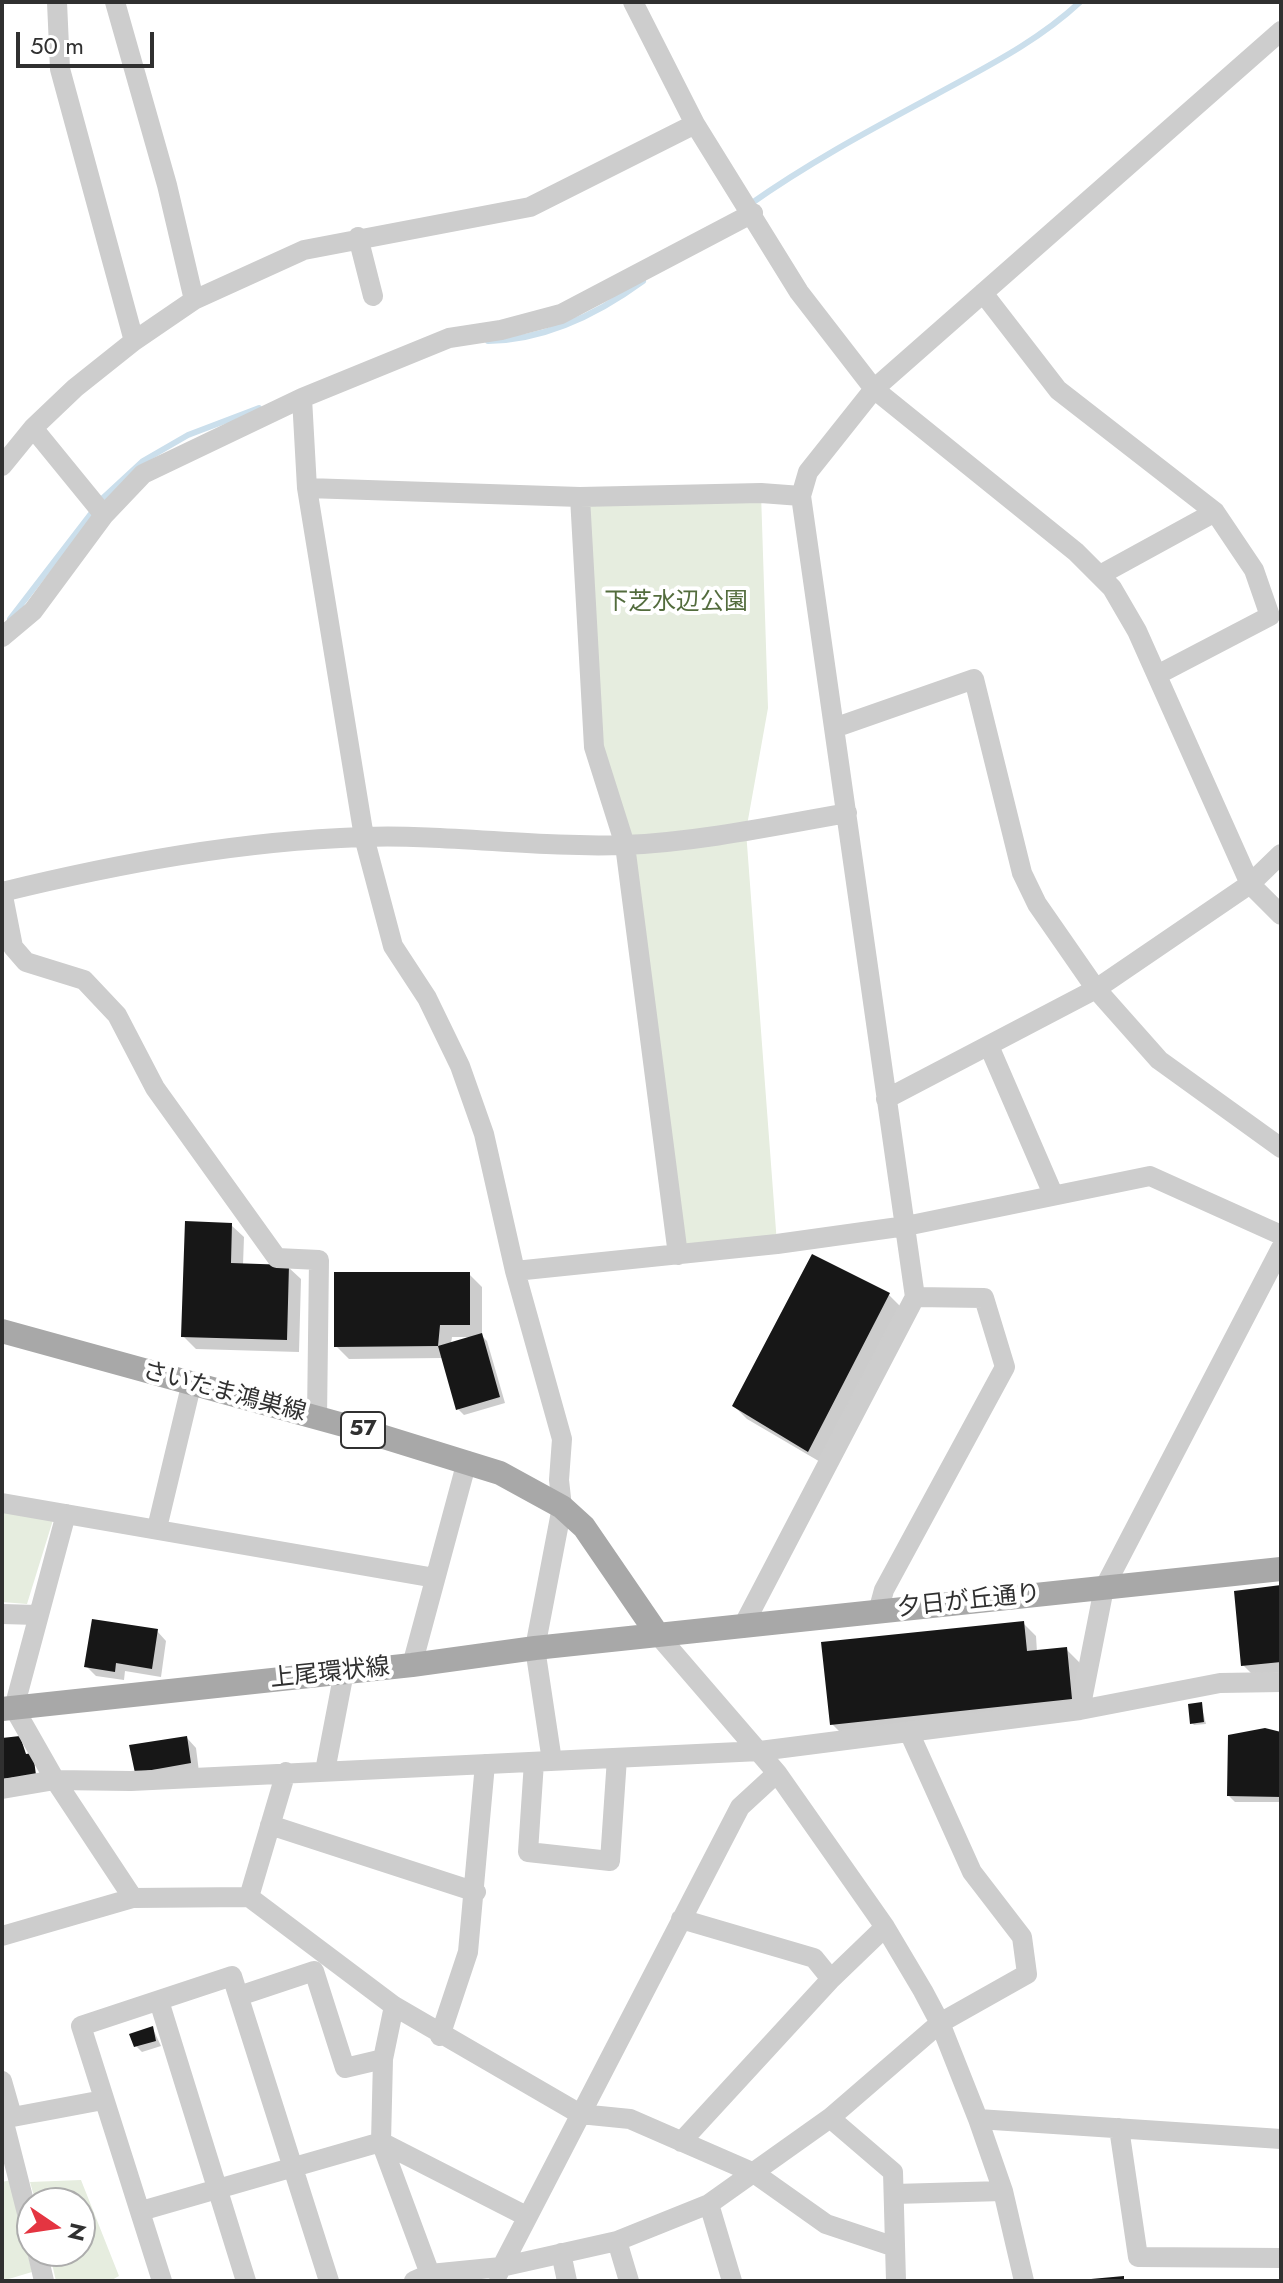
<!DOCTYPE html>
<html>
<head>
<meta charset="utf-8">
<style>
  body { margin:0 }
  #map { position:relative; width:1283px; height:2283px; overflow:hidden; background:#fff; font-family:Jost,sans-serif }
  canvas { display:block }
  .frame { position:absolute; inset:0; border:4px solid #303030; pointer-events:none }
  .north { position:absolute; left:16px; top:2187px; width:80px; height:80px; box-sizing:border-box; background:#fff; border:2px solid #acacac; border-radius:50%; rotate:103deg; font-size:22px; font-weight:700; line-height:32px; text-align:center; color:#303030 }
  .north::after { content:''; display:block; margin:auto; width:28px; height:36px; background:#e43541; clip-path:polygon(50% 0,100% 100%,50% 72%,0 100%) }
  .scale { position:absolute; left:16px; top:32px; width:138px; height:36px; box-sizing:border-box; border:4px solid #303030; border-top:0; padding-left:10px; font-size:24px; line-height:28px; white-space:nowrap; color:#303030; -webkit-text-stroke:6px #fff; paint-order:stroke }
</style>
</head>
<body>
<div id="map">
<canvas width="1283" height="2283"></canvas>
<div class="frame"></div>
<div class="north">N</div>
<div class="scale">50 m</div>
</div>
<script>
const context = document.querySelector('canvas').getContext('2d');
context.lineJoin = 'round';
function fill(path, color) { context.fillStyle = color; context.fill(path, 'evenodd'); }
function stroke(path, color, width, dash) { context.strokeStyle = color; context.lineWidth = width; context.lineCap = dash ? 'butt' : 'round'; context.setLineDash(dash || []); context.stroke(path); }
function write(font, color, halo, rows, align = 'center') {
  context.font = font + ' Jost,"Noto Sans JP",sans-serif'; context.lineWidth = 8; context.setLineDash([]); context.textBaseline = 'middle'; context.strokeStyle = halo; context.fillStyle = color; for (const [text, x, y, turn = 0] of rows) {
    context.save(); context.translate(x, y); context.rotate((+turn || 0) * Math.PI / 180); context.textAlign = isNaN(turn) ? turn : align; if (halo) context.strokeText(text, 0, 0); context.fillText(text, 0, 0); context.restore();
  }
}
fill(new Path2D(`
  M761,493L768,708L746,831L777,1244L678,1255L625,845L594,747L580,497Z
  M2,1511L53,1520L27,1604L2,1602Z
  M11,2180L32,2272L2,2281V2182Z
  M81,2180L119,2276L110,2281H56L49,2251H80V2203H36L30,2182Z`), '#e6eddf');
fill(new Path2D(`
  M231,1225L244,1237L243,1265L288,1267L301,1279L299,1352L196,1349L183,1336Z
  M469,1274L482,1287V1336L487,1341L505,1403L464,1415L458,1409L443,1358L349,1359L336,1346ZM452,1337H472L451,1344Z
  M889,1295L902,1308L822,1463L747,1419L734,1406Z
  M1281,1587V1672L1253,1675L1243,1665Z
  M1023,1623L1036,1636L1037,1652L1066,1649L1079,1662L1084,1712L844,1736L832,1724Z
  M157,1631L166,1641L161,1677L125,1671L124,1680L96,1676L86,1666Z
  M1201,1704L1206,1724L1194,1725L1192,1723Z
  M1281,1734V1802H1235L1229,1796Z
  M187,1738L196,1748L199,1772L146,1781L132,1747Z
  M153,2029L161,2046L142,2052L136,2046Z`), '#0003');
stroke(new Path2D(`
  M749,205C808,163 872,129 935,95C986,67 1037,42 1080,2
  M488,341C544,340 598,314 643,281
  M10,619L103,498L143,461L188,435L259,408`), '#cbdfec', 6);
fill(new Path2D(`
  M185,1221L232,1223L231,1263L289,1265L287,1340L181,1337Z
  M812,1254L890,1293L808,1452L732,1406Z
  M334,1272H470V1325H440L438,1346L334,1347Z
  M482,1333L500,1397L456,1410L438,1346Z
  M1281,1585V1662L1241,1666L1234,1591Z
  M92,1619L158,1629L152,1669L116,1663L115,1672L84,1667Z
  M1024,1621L1027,1651L1067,1647L1072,1699L830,1725L821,1642Z
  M1202,1702L1204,1722L1190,1724L1188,1704Z
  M1265,1728L1281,1732V1797L1227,1796L1228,1735Z
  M20,1736L26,1754L33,1753L36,1775L2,1779V1738Z
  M187,1736L191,1763L135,1773L129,1745Z
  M153,2026L156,2041L134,2047L129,2034Z
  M1124,2276V2281H1091V2279Z`), '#171717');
stroke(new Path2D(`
  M57,2L60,69L134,341
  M115,2L167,185L194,300
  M633,2L695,124L799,292L874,389L1076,552L1112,588L1137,631L1250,884L1281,915
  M358,237L373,296
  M983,293L1058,390L1215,512L1254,570L1270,616L1157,675
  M302,398L307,488L364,837L393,946L427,998L460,1066L484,1134L515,1271L562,1439L559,1480L562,1507L535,1648L552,1761
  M33,428L104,515
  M2,466L33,428L75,388L134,341L194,300L304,250L530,207L695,124
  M307,488L580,497L761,493L801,496
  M580,497L594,747L625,845L678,1255
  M1100,575L1215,512
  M2,637L33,611L104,515L143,474L302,398L449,338L501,330L561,314L753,213
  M834,728L974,679L1022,873L1037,904L1096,989L1159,1060L1281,1148
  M2,891L13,947L26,962L84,980L117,1015L155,1088L277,1258L319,1260L317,1418
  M2,892C121,863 240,841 362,837C449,834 537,848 624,845C698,842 774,826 847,813
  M989,1046L1053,1194
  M886,1099L1096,989L1250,884L1281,854
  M515,1271L777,1244L906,1226L1150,1176L1281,1235
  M2,1503L435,1578
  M66,1514L14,1708L55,1780L133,1898
  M157,1528L191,1386
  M878,1612L884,1590L1005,1367L984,1298L915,1297
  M2,1614L37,1615
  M742,1628L915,1297L801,496L808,472L874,389L1281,31
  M658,1635L777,1773L885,1927L923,1991L940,2023L978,2119L1003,2191L1024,2281
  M412,1665L467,1461
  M1080,1710L1104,1588L1281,1248
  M534,1762L528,1852L610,1861L617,1758
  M325,1771L344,1672
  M2,1789L55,1780L131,1781L760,1751L1080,1710L1220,1683L1281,1682
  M270,1825L476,1892
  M249,1897L286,1772
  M681,1919L814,1958L831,1979
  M2,1936L133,1898L249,1897L394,2006L580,2114L630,2119L754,2173L826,2224L895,2247
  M239,1996L314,1971L345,2068L383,2059
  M159,2001L246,2281
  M394,2006L383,2059L381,2142L430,2274
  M440,2036L468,1952L485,1764
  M2,2081L12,2116
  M830,2118L893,2172L896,2281
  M2,2119L103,2100
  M3,2119L32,2233
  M978,2119L1281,2139
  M1119,2128L1138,2257L1281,2258
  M681,2142L831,1979L885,1927
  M894,2194L1003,2191
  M709,2204L732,2281
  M141,2211L381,2142L526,2216
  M617,2241L629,2281
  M37,2251L44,2281
  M561,2253L567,2281
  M498,2274L740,1807L777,1773
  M162,2281L81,2026L232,1976L329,2281
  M414,2281L430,2274L501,2267L617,2241L709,2204L830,2118L940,2023L1027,1974L1022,1937L972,1872L909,1732`), '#cdcdcd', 20);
stroke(new Path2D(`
  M2,1331L358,1429L500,1473L562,1507L584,1527L658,1635
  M2,1709L412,1665L535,1648L1281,1569`), '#a8a8a8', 24);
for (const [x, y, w] of [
  [363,1430,44]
]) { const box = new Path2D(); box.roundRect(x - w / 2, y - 18, w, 36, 6); context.fillStyle = '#fff'; context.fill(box); stroke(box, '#303030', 2); }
write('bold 22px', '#303030', null, [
  ["57",363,1430]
]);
write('24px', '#536c3d', '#fff', [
  ["下芝水辺公園",676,603]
]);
write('24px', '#303030', '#fff', [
  ["さいたま鴻巣線",224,1393,15],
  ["夕日が丘通り",969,1602,-6],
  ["上尾環状線",330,1674,-6]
]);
</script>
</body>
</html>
